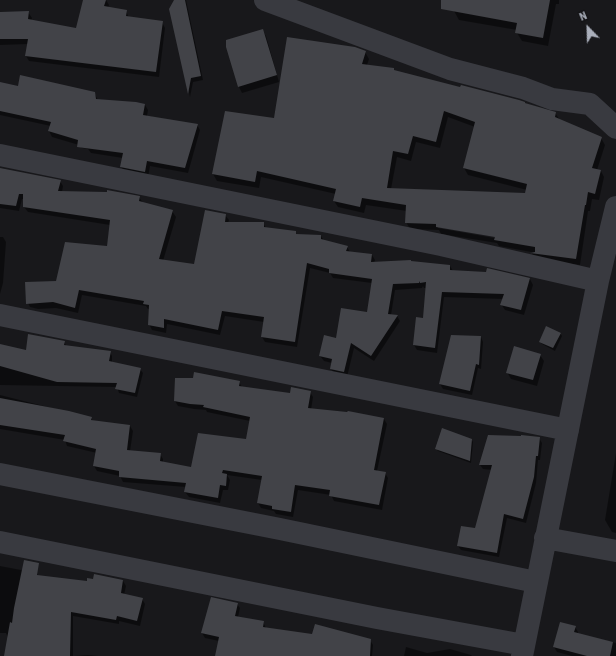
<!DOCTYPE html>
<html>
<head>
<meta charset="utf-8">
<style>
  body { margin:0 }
  #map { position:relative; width:616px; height:656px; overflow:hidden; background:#18181b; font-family:"Roboto Condensed",sans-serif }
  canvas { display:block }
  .north { position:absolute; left:568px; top:8px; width:40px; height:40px; -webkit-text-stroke:3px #131316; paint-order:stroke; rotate:337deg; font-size:11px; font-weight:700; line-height:16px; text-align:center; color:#aaafbb }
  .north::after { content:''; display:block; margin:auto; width:14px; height:18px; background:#aaafbb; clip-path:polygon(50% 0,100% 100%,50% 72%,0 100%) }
</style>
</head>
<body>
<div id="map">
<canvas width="616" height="656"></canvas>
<div class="north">N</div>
</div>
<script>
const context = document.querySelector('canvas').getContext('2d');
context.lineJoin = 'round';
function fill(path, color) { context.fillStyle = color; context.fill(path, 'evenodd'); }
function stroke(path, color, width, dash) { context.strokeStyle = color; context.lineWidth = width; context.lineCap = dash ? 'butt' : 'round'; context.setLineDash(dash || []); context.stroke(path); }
fill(new Path2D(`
  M84,0H106L109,5L108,8L126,11L129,18L162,22L165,28L159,77L29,61L26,56L28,44L0,45V13L28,12L32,18L31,21L77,29Z
  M175,0H186L203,80L193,82L190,97L170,9Z
  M456,0H559V4H556L548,46L522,41L517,33V30L459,20L454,11Z
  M262,30L266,36L279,82L242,93L239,87L227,47Z
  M365,52L369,59L367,65L525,103L555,113L560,120L601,138L605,145L597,170L601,171L604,177L599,200L592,199L590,211H588L580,265L535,259L531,252L499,246L497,243L441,234L439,230L410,229L406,222L407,211L366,205L364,213L338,207L334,201L336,194L261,177L259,188L217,181L213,174L275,120ZM448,117L475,127L464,168L468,175L527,190L526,194L391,189L397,157L411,161L416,142L440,148ZM438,226L500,237V239L438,228Z
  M0,84L18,88L94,93L98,100L145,105L148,110L147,116L197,125L200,130L188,173L150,166L148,177L125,172L121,167L123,158L91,153L88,149L82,148L79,145L52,137L49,131L51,126L0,115Z
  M0,169L60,181L63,186L62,192L139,197L143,203L172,211L176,217L163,261L195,265L225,215L229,220L228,223H263L266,228L295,232L297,235L321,236L324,241L347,247L350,252L372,255L375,260L374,263L411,262L450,266L453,271L530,279L533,285L524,315L505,310L501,304L503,299L444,297L437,353L417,350L414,345L417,318L424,319L427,288H424L423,286L422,288L395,290L391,315L397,316L400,321L374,361L354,348L347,377L335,374L331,369L332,363L324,361L320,356L337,339L368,313L372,283L333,278L330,273L310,268L297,347L265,342L262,337L264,322L225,316L220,335L167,324L166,333L152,330L149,324L150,309H148L146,306L82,295L78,313L56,308L38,309L30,307L27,301L107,247L110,225L28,212L24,207V199H22L19,211L0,208Z
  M0,237H3L6,242L3,283L0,294Z
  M560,333L562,336L555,351L542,344L540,342Z
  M481,337L483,342L481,369L478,368L472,395L443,389L440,384Z
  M64,342L67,347L110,352L112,356V362L140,369L143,373L137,397L119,393L117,387L0,385V345L26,352Z
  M540,355L544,361L537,386L511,379L507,372Z
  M239,382L242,387L291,394L310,392L313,397L311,410L384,419L387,424L377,471L385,473L388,478L382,510L334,501L331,495L298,490L293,517L276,514L274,511L261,508L258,503L262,480L227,475L230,480L228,490H223L220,503L189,497L185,492L186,487L123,482L120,476L97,471L94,466L97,453L67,446L65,440L0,429V395L91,418L93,421L130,426L133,431L130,451L160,454L163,459V463L192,468L247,440L250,421L207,412L206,410L194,409L178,406L175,401Z
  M539,438L542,443L540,460H538L536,483L526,523L507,518L499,557L461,550L458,546L476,530L492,470L483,469L480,465Z
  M471,439L473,442L471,463L438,451L436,448Z
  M616,453V533L612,532L605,520Z
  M0,566L37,573L38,576L87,582L123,581L126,586L124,595L142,599L145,604L140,626L119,621V624L73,616V656H5L8,638L6,633H0Z
  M237,604L240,608L238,617L263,622L266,628L313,635L370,640L373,645L372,656H216L219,641L205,638L202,633Z
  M575,627L578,632V634L616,643V656H572L557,652L554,647Z
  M406,647L427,653L450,649L471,655L472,656H404Z
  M88,655L98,656H75Z`), '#0007');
fill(new Path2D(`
  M83,0H106L104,6L127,10L126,16L163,21L156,72L25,56L28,39H0V12L29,11L28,19L76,28Z
  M174,0H185L201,76L191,78L188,94L169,9Z
  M441,0H550L543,38L515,33L517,23L441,9Z
  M263,29L277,75L238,87L226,47V40Z
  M287,37L355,47L366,51L362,64L394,68V70L460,87L461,85L519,100L525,102V103L556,112L555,117L602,137L592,168L601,170L595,194L588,192L586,205H585L576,259L530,253L535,252V247L494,240L495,237L436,227V224L405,223L406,205L362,198L360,207L333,201L336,189L257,171L255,182L212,174L225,111L274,118ZM444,111L475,122L463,168L527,184L525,193L387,188L393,151L408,154L413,136L436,142Z
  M20,75L95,92L96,99L136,102L145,104L143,115L198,124L185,168L147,161L145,172L120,167L123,153L77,147L78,140L48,131L51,122L0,111V82L18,86Z
  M0,168L61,180L58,191L107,192V190L140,196L139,201L173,210L159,259L194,264L205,210L226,214L225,222H264V227L296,231V234L321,235V239L348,246L346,251L372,254L371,262L411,260V261L450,265V270L486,272L487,268L530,278L521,310L500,305L504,294L442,292L435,348L413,345L416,317L423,318L426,282L420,283V281L419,283L393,284L388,314L398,315L371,356L351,343L344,372L330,369L332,359L319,356L324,335L336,338L341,308L367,312L372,279L329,273V269L307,263L295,342L261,337L264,317L222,311L218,330L164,319V328L148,325L149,305L143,304L144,301L79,290L75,308L53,302L26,304L25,282L56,281L65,242L107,246L110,220L23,207V194H19L16,206L0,204Z
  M546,326L561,333L553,348L539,342Z
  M28,334L65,341L64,345L111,351L109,361L141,368L135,393L115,389L117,383L57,382L0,366V344L26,350Z
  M451,335L481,336L479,365L476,364L470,391L439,384Z
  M514,346L541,354L533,380L506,373Z
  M194,372L240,381L239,386L290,393L291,387L311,391L308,408L347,412L348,411L384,418L374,470L386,472L379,505L329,496L330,490L295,485L291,512L272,509V506L257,503L262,476L223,470L222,473L227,474L226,486L220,485L218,498L184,492L186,483L119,477V471L93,466L96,449L63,441L65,435L0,425V398L69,411L92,417L91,420L130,425L127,450L161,453L160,461L191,467L198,433L246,439L250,417L203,407L204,405L190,404L174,401L175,378H193Z
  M442,428L472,439L470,461L435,449Z
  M488,435L521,436V435L540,437L538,456H536L534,477L523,519L504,514L497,553L457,546L461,526L475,528L492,465H479Z
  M24,560L39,563L37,575L87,581V578L93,579L94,574L123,580L121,593L143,598L137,621L117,616L116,620L71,612L70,656H4L10,622L12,623L14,608Z
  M211,597L238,603L235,616L264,621L263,627L312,634L315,624L371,639L370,656H215L219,637L201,633Z
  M560,622L576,626L574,632L613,642L610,656H587L553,647Z`), '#424348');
stroke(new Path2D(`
  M265,0L450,69L523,88L552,99L590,104L616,128
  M0,155L441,245L598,281
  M0,315L568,430
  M0,474L280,529L536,582
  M545,538L616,551
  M0,542L377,618L524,645
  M522,656L598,281L616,207`), '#393a40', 22);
</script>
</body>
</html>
